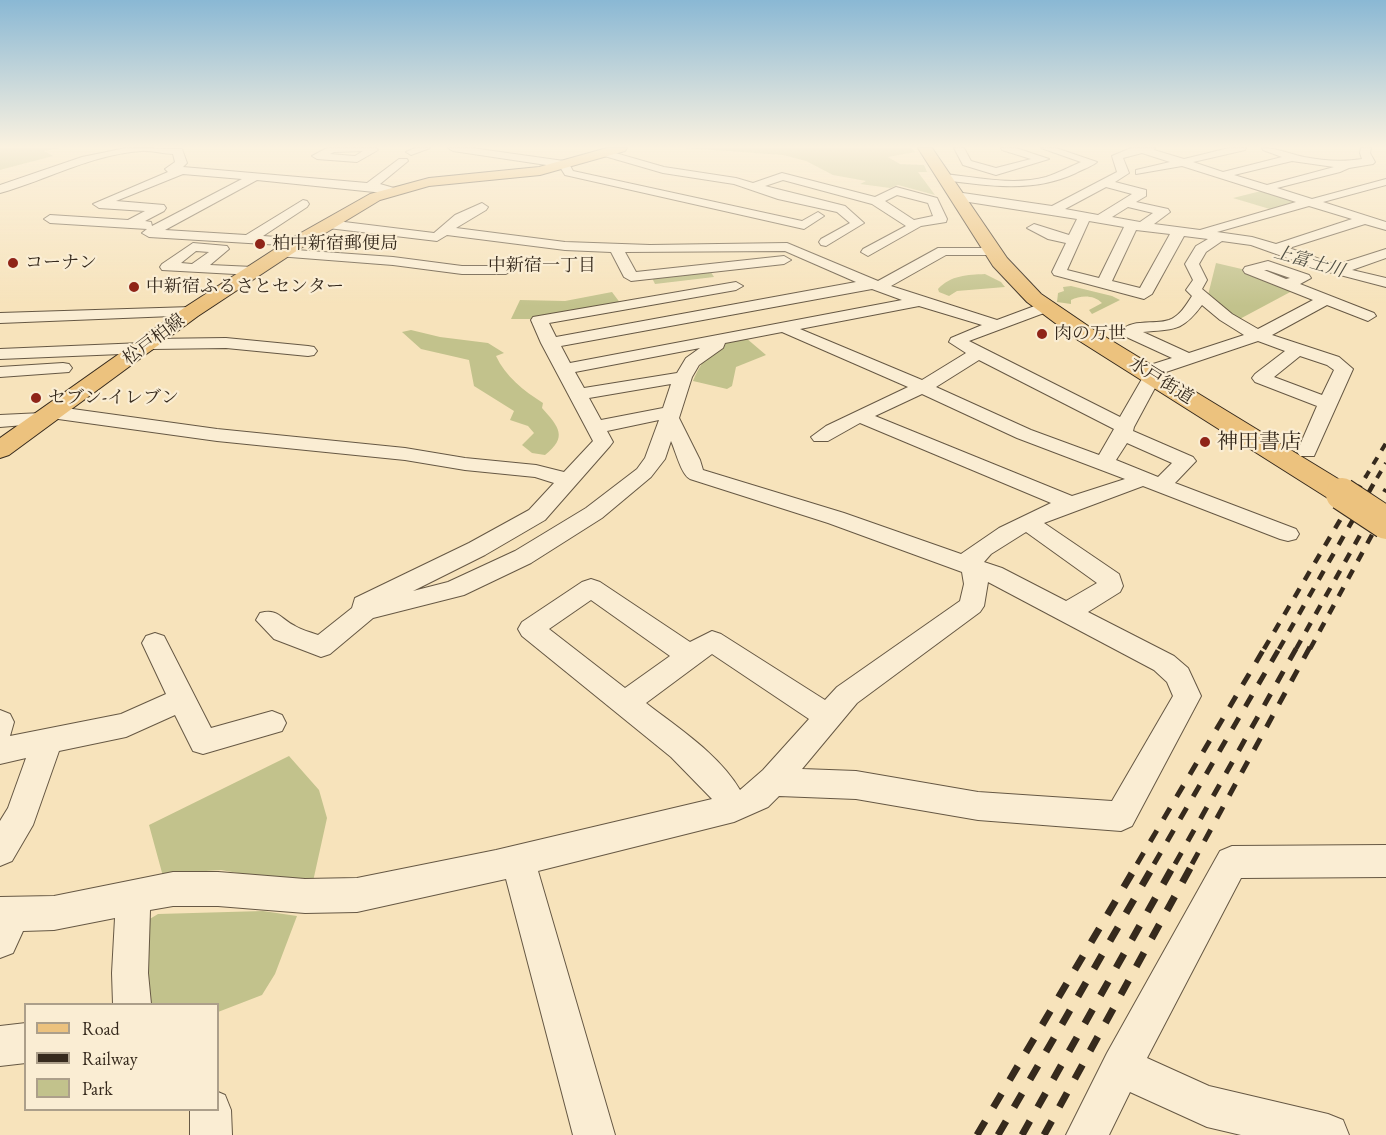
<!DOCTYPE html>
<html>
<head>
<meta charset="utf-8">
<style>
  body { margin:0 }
  #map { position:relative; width:1386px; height:1135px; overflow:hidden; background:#f7e3bb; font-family:"EB Garamond",serif }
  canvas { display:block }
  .legend { position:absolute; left:24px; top:1003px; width:195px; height:108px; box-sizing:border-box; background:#faedd3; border:2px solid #ac9f8a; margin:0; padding:8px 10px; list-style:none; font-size:18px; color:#362a1d }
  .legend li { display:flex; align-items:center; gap:12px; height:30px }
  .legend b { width:30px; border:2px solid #ac9f8a }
</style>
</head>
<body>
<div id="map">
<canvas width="1386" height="1135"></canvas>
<ul class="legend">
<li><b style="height:8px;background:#ecc27e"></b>Road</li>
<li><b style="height:8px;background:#362a1d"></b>Railway</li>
<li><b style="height:16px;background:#c2c28c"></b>Park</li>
</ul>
</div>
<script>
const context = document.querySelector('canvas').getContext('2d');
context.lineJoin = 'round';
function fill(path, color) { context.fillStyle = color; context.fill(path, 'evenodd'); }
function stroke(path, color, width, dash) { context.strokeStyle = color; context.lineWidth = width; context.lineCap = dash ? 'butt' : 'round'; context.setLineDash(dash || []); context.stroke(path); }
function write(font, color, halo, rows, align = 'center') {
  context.font = font + ' "EB Garamond","Noto Serif JP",serif'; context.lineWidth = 4.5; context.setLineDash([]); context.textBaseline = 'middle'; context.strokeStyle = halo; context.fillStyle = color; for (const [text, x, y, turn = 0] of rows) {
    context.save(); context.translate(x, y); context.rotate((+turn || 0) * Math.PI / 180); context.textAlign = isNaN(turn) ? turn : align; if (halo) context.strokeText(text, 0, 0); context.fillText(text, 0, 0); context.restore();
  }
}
fill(new Path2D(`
  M0,148H59L44,151L53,156L0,170Z
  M685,148H912L915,152L888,157L900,164L924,165L927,172H918L935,195L898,185L890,188L860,184L866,181L833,175L806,161L783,155Z
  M1265,190L1303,201L1273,210L1233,198Z
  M1216,263L1246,270L1294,290L1236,321L1208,295Z
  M709,269L714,277L655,284L651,276Z
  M985,274L1001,282L1005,287L957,291L949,296L939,292L938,289C951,275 967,275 985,274Z
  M1071,286L1112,296L1120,300L1092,314L1089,310L1102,303C1094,295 1081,295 1071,300V304L1057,302L1058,293L1064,291L1063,287Z
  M612,292L621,304L539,319H511L520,300L565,301Z
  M411,330L440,337L488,343L504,353L496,356C505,376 524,391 543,403L542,408C559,427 568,437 545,455L532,453L522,445L534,433L528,426L510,420L514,411L474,386L469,360L421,349L402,332Z
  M746,338L766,355L736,367L732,386L727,389L693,381C704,355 717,341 746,338Z
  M289,756L319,790L327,818L312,886L221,870L206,871L164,880L149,825Z
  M263,911L297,916L275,974L262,995L218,1012V1004H146L140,963L148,920L158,914Z`), '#c2c28c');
const minor = new Path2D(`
  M126,148L182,149L187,163L183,167L367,183L399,159H407L408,161L380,184L394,188V194L257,180L165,230L246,235L303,200L307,201L309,204L307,207L263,236L303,239L305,242L298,246L149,237L142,233L147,229L50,223L44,219L50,215L128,220L145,211L99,208L93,204L168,172L165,169L175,162L173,154C163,154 150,150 142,151C92,154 47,180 0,193V185L82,157ZM183,174L242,179L152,226L151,222L145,221L164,211L166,208L164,205L116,201Z
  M327,148H376L378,150L357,162L317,159L312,156ZM363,151L355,156L330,154L334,152Z
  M415,148H430L411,155L406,152Z
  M448,148H472L564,161L568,162L573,171L802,221L818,212L824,216L804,229L565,175L560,167L453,151Z
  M954,148H964L971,161L996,168L1031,159L1002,150L1001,148H1016L1049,159L996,175L963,165Z
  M1041,148H1056L1097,162C1091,167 1083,169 1076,173C1033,193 990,186 944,180L938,177L944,174C977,177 1013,186 1046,177C1058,173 1069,167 1081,162Z
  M1131,148H1155L1154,150L1184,159L1229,148H1246L1245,150L1193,162L1223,172L1282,157L1263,150L1262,148C1278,148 1289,154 1304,157C1324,161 1343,162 1362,159L1360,153L1361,148H1371L1370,153L1375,162L1373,164L1349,168L1340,172L1277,188L1312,199L1386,179V185L1323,202L1386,222V230L1365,224L1289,248L1336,265L1386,249V258L1352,270L1386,278V287L1321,270L1251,245L1222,241L1206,252L1199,264L1207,280L1202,289L1232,314L1258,329L1313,300L1245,273L1243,270L1245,267L1268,261L1309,275L1311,278L1300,284L1374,313L1376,316L1368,321L1327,305L1272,335L1339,357L1353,369L1314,456H1300L1297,452L1317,406L1255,382L1252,378L1255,374L1285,351L1258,341L1163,373L1134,427L1133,431L1193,457L1196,461L1175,483L1296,529L1299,534L1296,539L1288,541L1280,539L1143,486L1044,523L1119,574L1123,586L1120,592L1088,612L1174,656L1188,668L1201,696L1132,826L1121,831L978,820L856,799L779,796L768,807L734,822L538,871L615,1135H573L506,879L357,912L305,913L218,906H173L150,910L148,973L151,1004H113L112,973L115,918L54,930L23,931L13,953L0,958V897L54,896L173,872H218L305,879L357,878L496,850L712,799L671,757L522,636L518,629L522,622L582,582L591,579L600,582L690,642L712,631L721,634L825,700L837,687L960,601L964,584L962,572L828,523L690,479C681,474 676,452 671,441L665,459L651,477L602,518L531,563L464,595L373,618L330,654L321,657L274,639L256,620L260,613C279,608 280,619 295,626C302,630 310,632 318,635L352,608L355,598L469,543L529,510L554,483L535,477L465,470L405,460L217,441L51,418L49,423L0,427V415L42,413L44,408L51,406L217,429L405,448L465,458L536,465L564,472L593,441L541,343L531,320L533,317L736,282L743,286L736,290L549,323L556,337L856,282L785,251L625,252L636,272L784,256L791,260L784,264L631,281L624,277L611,252L565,250L447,235L437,241L328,228L321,224L328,220L434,233L455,215L482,203L488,207L486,210L456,228L565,242L650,245L787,243L878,281L938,248H998L1000,251L993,255H946L891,286L997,320L1040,304H1052L1054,307L1052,310L969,341L1120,417L1150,365L1172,358L1122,335L1120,332C1131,318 1154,325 1169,320C1180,316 1186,305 1192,296L1186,290L1193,280L1185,264L1196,246L1208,239L1184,236L1152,294L1144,299L1054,275L1052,272L1066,243L1048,239L1027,228L1034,224L1069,235L1077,219L956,200L950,196L956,192L1052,206L1117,172L1112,156ZM1142,153L1170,162L1136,170V174L1182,166L1296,202L1200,230L1154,224L1170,212L1168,209L1136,202L1146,196V190L1115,182L1129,173L1123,158ZM1292,161L1334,167L1267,185L1234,175ZM1106,187L1132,194L1098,215L1065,209ZM1309,206L1352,219L1276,244L1252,237L1217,232ZM1128,207L1153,213L1140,222L1112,217ZM1089,221L1124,227L1099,278L1067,270ZM1136,230L1170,234L1140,288L1112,281ZM1264,270H1267L1290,278L1286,279ZM872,289L902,300L570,363L561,346ZM1202,305L1220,320L1244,335L1189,353L1143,332C1174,329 1182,332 1202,305ZM919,306L982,325L951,338L949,342L966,353L922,380L800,329ZM782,332L908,387L826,426L811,437L814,441H828L860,423L1051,503L999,528L961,554L844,513L703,470L700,460L679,418L692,377L699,365L723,348L725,343ZM700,348L686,358L677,373L584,388L575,372ZM1300,356L1327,365L1334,370L1322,395L1274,377ZM979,360L1114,429L1099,455L1031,430L936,387ZM671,384L663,408L601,420L589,398ZM922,394L1017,438L1125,479L1072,496L875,416ZM659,420L645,458L637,469L586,508L515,551L448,582L413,591L485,555L545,520L610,446L613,442L607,431ZM1127,443L1172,463L1158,477L1116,460ZM1026,532L1097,583L1066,601L1002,568L984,562L991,554ZM988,582L1154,670L1167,682L1173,696L1112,801L978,792L856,771L802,769L857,703L980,612L984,606ZM591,600L670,656L625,688L549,629ZM712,654L809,719L763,770L740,790C719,754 678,728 646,703Z
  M605,150L664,167L736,178L753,183L782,173L875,197L896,187L937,198L947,219L946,222L921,226L868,256L861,252L863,249L906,226L872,204L783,180L765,186L845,206L864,223L826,246L821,245L819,242L821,239L850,223L837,212L778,199L734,184L663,173L601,155L600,153ZM897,195L928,203L933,216L914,220L885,201Z
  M193,243L227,246L229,249L210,265L253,267L260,271L253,275L162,270L160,267L162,264ZM196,251L209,252L192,264L181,263Z
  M282,249L393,257L462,266H506L513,270L506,274H462L393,265L277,256L275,253L277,250Z
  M191,307L197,309L199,312L197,315L0,323V313Z
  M226,338L308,346L314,347L317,351L314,355L308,356L226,348L153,349L145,353L0,359V349L142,343L150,339Z
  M63,363L69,364L72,368L69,372L0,377V367Z
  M155,633L164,636L211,728L272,711L282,715L286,723L282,731L203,754L193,751L175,715L126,737L59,751L33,825L12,861L0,866V821L8,808L26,758L0,764V710L10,714L14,722L10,736L121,714L166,694L142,643L146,636Z
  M1386,845V877L1241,878L1147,1058L1209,1086L1328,1114L1343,1120L1349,1135H1241L1207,1127L1130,1092L1109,1135H1066L1107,1053L1220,851L1232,846Z
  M26,1023V1063L0,1066V1026Z
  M218,1092L225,1095L231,1110L232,1135H190V1110H218Z`);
const major = new Path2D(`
  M607,148H627L625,151L540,175L429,186L380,200L304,246L198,316L9,455L0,458V438L184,308L292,238L370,194L429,178L539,167Z`);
const highway = new Path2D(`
  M918,148H932L1007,258L1041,294L1094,330L1353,488L1357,494L1353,500L1342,503L1331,500L1078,340L1027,302L993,266Z`);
stroke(minor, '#665844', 2);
stroke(major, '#362a1d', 2);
stroke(highway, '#362a1d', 2);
fill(minor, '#faedd3');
fill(major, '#ecc27e');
fill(highway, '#ecc27e');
stroke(new Path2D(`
  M1365,478L1386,443
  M1377,478L1386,463`), '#362a1d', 4, [8, 8]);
stroke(new Path2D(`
  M1264,649L1366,476
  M1279,649L1378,476
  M1296,649L1386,489
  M1310,649L1386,509`), '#362a1d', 4.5, [10, 10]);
stroke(new Path2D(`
  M1137,864L1265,647
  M1154,864L1280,647
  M1175,864L1297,647
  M1192,864L1310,647`), '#362a1d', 5, [13, 13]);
stroke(new Path2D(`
  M977,1135L1138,863
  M998,1135L1155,863
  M1022,1135L1175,863
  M1044,1135L1193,863`), '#362a1d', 7, [16, 16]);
const highwayBridge = new Path2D(`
  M1342,494L1386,523`);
stroke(highwayBridge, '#362a1d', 34, []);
stroke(highwayBridge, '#ecc27e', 32);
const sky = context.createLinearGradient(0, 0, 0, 306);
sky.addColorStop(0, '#8ab8d4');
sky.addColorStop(0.48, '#fbf2e0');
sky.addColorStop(1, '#fbf2e000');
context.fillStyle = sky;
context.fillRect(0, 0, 1386, 306);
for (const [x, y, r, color] of [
  [260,244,6,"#8f2418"],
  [13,263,6,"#8f2418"],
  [134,287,6,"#8f2418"],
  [1042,334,6,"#8f2418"],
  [36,398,6,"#8f2418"],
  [1205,442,6,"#8f2418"]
]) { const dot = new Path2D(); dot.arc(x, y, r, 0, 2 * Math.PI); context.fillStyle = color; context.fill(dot); stroke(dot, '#faedd3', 2); }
write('18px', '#362a1d', '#faedd3', [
  ["柏中新宿郵便局",272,244],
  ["コーナン",25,263],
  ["中新宿ふるさとセンター",146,287],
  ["肉の万世",1054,334],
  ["セブン-イレブン",48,398]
], 'left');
write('italic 18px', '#504f44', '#faedd3', [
  ["上富士川",1309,262,16]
]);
write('18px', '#362a1d', '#faedd3', [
  ["中新宿一丁目",542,266]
]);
write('18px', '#362a1d', '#faedd3', [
  ["松戸柏線",154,340,-37],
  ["水戸街道",1161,381,32]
]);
write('21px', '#362a1d', '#faedd3', [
  ["神田書店",1217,442]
], 'left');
</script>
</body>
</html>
